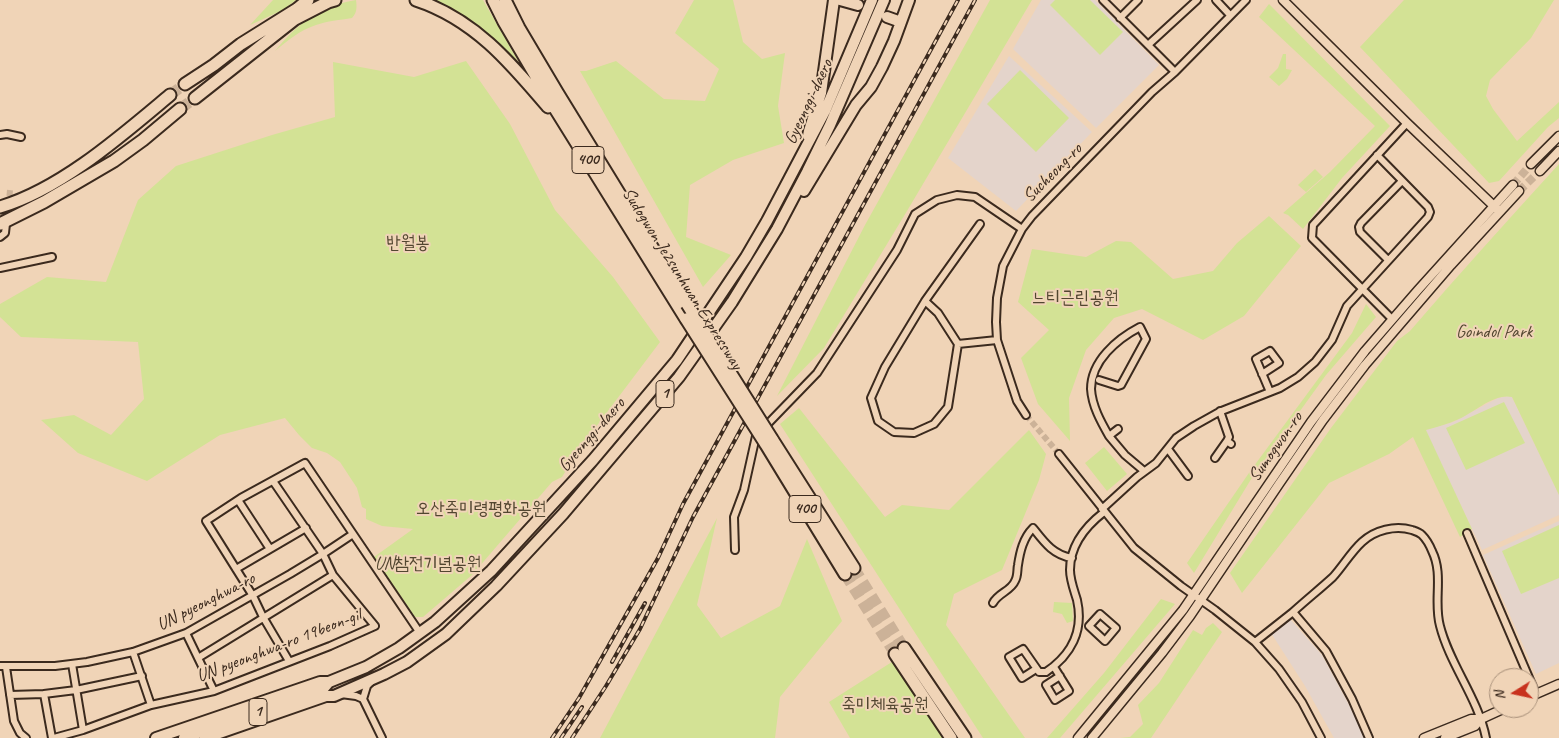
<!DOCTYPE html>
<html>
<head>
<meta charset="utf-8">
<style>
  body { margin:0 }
  #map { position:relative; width:1559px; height:738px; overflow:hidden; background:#f0d4b7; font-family:Caveat,sans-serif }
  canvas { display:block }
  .north { position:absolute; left:1489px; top:668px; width:50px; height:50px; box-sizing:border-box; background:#f0d4b7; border:1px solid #a8907a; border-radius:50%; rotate:260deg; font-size:14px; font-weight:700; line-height:20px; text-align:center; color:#3b2a1e }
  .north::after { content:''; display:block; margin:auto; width:18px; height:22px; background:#c8321e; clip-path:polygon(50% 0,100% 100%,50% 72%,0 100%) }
</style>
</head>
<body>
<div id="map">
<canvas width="1559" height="738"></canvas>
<div class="north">N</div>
</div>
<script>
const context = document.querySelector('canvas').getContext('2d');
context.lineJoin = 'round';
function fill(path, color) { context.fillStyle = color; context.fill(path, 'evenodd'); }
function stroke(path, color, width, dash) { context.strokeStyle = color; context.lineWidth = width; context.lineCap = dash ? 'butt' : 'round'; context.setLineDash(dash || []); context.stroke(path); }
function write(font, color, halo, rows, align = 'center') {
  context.font = font + ' Caveat,"Poor Story",sans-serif'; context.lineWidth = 4; context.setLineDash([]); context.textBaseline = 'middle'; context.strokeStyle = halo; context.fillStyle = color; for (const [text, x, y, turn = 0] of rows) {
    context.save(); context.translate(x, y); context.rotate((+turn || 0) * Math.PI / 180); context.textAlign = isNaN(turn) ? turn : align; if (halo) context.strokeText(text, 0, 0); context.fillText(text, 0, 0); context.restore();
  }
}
fill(new Path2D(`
  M1041,0H1095L1159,65L1096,128L1013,49Z
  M1009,56L1092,132L1016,211L948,158Z
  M1508,396L1512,397L1559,495V515L1482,550L1425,430L1453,422L1498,398Z
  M1559,521V663L1536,674L1483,555Z
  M1286,619H1290L1322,655L1367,738H1334L1305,686L1271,633Z`), '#e4d4cb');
fill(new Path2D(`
  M273,0H296L283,10L250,25Z
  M356,0C357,7 357,13 352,18C340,20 327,21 316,25C300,30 287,41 275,51C298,23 320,6 356,0Z
  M427,0H483L523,70Z
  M694,0H733L743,42L762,59L785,53L778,106L784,143L733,160L690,185L686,237L731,255L703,287L580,71H586L616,61L664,99L705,101L719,69L675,33Z
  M990,0H1032L907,211L824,348L777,396L865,225Z
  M1055,0H1090L1123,32L1100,55L1050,5Z
  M1404,0H1554L1531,38L1490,80L1486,96L1493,109L1517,141L1559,102V118L1548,127L1499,181L1489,183L1360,47Z
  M1269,4L1390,126L1342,178L1303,229L1288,215L1283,213L1330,172L1375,126L1259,17Z
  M1283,54H1286V69L1292,70L1287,79L1279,86L1269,77L1278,68Z
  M466,61L510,124L555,210L613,277L660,342L580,448L562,477L552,482L472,575L423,617H415L374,557L413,529L382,526L366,519V509L362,507L357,488L340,462L327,453L312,448L299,435L285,418L220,435L147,481L78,453L41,420L74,415L111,435L144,399L138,342L21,337L0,317V304L47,277L106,282L138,200L176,166L272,135L335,117L333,62L414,77Z
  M1020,70L1069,118L1036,152L987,104Z
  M1559,164V495L1512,397C1494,393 1475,412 1459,419C1448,424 1437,427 1426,430L1472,529L1460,537L1413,437L1389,454L1329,483L1242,593L1230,573L1331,428L1397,341L1410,331C1459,274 1509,219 1559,164Z
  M1315,169L1323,177L1306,192L1298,185Z
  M1269,216L1301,246L1244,316L1203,340L1142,309L1114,318L1086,350L1069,398L1070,441L1038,404L1021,358L1049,330L1018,302L1032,249L1086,257L1116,241L1131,242L1173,279L1213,271L1237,243Z
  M1366,304L1376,317L1326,375L1253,476L1194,573L1187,563L1251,470L1352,333Z
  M1504,402L1525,443L1466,470L1446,428Z
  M799,408L885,517L902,505L949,510L1029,430L1046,454L1039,480L1002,570L954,594L946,625L1025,738H983L780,424Z
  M1104,447L1127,474L1107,491L1085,463Z
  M717,518L697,605L721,638L780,606L807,539L842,621L780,697L775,738H600Z
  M1559,525V578L1521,594L1502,551Z
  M1161,599L1175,604L1060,738H1047L1104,673Z
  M1054,602L1072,603L1073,621L1067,623L1062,614L1053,612Z
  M1213,623L1222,632L1151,738H1120L1130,737L1143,724L1138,705L1159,683L1193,630L1202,635L1206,628Z
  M895,660L944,738H850L829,702Z`), '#d3e295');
stroke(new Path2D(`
  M7,223L10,190
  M1026,415L1059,454`), '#ccb298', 6, [6, 3]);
stroke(new Path2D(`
  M1513,185L1531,164
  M1519,191L1540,171`), '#ccb298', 8, [8, 4]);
stroke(new Path2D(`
  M170,95L185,84
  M180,109L195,98
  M854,568L904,648
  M845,574L895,654`), '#ccb298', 11, [11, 5.5]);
const minor = new Path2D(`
  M1103,0L1175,72
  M1216,0L1230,15
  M1120,18L1138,0
  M1148,45L1197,0
  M0,135L7,134L21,137
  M980,224L925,301L938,313L958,344L997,340
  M0,237L5,233L6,224
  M1388,260L1360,232L1359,227L1361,223L1402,181
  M0,268L52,257
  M925,301L885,367L871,398L878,421L894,432L914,433L934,424L948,407L958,344
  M1392,319L1312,238L1313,225L1407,123
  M1262,374L1279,363L1270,351L1256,359L1270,392
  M1099,380L1118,386L1121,385L1146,339L1140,327C1117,339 1091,361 1091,389C1092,406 1101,422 1109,436
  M1220,411L1229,437L1227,441L1231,444
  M1026,415L1017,401L997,340L996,322L997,298L1003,266L1022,229L1032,216L1152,92L1175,72L1246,0
  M1118,429L1109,436L1125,455L1144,471
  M1168,449L1188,476
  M1059,454L1134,548L1181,586L1215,610L1255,642L1279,669L1302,702L1321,738
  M1215,458L1227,441
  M238,500L270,549
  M1102,509L1137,477L1156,463L1176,438L1194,426L1219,412L1280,388L1298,377L1315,362L1332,340L1347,306L1428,217L1430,212L1428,207L1377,155
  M1467,533L1536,694
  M735,550L734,517L744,490L756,436L817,373L897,250L915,214L937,200L957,195L975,197L1022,229
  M236,569L306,528
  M993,603C998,593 1011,591 1015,581C1018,576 1017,570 1018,565C1020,552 1023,538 1033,528C1044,542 1053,555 1072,558
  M1293,612C1306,600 1320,589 1333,577C1343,566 1351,552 1362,542C1375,530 1395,525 1412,530C1415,531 1419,532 1422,535C1426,539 1430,546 1432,551C1444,575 1433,601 1440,626C1450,665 1478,698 1486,738
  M1100,614L1116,628L1105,641L1089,626Z
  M186,633L214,691
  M1255,642L1293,612L1326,651L1352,699L1369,738
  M133,652L151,705
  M198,658L333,575
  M289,661L263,617L253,596L206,521L241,498L305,463L420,633
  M72,664L83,730
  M0,666H55L87,662L133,652L186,633L290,574L323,554L353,534
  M6,667L14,721L20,733L26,738
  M1054,667L1069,691L1055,700L1046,685L1060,676
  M1036,669L1022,678L1009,657L1023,649L1039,672H1046C1071,655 1084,631 1077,600C1074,590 1070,580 1070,570C1070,545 1086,526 1104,512
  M44,694L52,738
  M341,694L356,696L363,699L382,738
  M10,695L44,694L76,690L142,676
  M363,699L367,686L371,682
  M54,738L83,730L151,705L214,691L330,646L375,626L333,575L323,554L273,481`);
const tertiary = new Path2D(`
  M1283,0L1407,123L1498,210
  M1531,164L1559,136
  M1540,171L1559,151
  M1529,697L1559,684
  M1078,738L1183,610L1311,422L1365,351L1418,290L1513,185
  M1092,738L1162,653L1190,616L1279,484L1323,420L1365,365L1451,265L1519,191
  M1424,738L1471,719H1481
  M1445,738L1475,726L1481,719L1505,708`);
const primary = new Path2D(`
  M840,0L858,5
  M887,17L901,22
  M808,136L809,131L821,93L834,0
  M804,191L856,105L871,87L882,67L894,41L909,0
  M156,738L320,682H329
  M184,738L323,689L329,682L366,667L399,648L435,622L491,571L593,460L677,360L746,257L767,221L825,111L872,0
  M205,738L326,696H334L384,674L407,662L446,634L496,586L563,514L679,377L732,302L777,229L807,172L830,125L884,0`);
const motorway = new Path2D(`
  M416,0C474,19 510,62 548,107
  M493,0L504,22L551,102L686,319
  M505,0L519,28L557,92L687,304
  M185,84L214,65L241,44L297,9L308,0
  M195,98L295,19L328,2L335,0
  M0,207C61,189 121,136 170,95
  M0,224L44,202L114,161L143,140L180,109
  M772,439L854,568
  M765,443L845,574
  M904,648L965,738
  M895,654L951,738`);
stroke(minor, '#3b2a1e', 10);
stroke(tertiary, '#3b2a1e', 11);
stroke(primary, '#3b2a1e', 14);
stroke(motorway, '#3b2a1e', 15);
stroke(minor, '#f0d4b7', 6);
stroke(tertiary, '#f0d4b7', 8);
stroke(primary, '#f0d4b7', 10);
stroke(motorway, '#f0d4b7', 11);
const rail = new Path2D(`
  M612,662L645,603
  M552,738L579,698L658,558L683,504L958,0
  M561,738L582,707
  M572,738L606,686L640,629L693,517L975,0`);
stroke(rail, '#3b2a1e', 4);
stroke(rail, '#f0d4b7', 2, [5.5]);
const motorwayBridge = new Path2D(`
  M687,304L772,439
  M686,319L765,443`);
stroke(motorwayBridge, '#3b2a1e', 15, []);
stroke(motorwayBridge, '#f0d4b7', 11);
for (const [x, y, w] of [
  [588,160,32],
  [665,394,18],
  [805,509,32],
  [258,712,18]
]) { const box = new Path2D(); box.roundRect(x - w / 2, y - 13.5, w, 27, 4); context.fillStyle = '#f0d4b7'; context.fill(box); stroke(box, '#3b2a1e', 1); }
write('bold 16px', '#3b2a1e', null, [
  ["400",588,160],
  ["1",665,394],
  ["400",805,509],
  ["1",258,712]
]);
write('18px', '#3b2a1e', '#f0d4b7', [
  ["Gyeonggi-daero",809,102,-65],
  ["Sucheong-ro",1053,173,-45],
  ["Sudogwon Je2sunhwan Expressway",682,279,58],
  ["Gyeonggi-daero",592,435,-49],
  ["Sumogwon-ro",1276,447,-55],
  ["UN pyeonghwa-ro",206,602,-27],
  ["UN pyeonghwa-ro 19beon-gil",279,646,-21]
]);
write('18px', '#524630', '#f0d4b7', [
  ["반월봉",408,243],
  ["느티근린공원",1075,298],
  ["Goindol Park",1494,332],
  ["오산죽미령평화공원",481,509],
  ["UN참전기념공원",428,564],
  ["죽미체육공원",885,705]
]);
</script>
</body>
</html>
